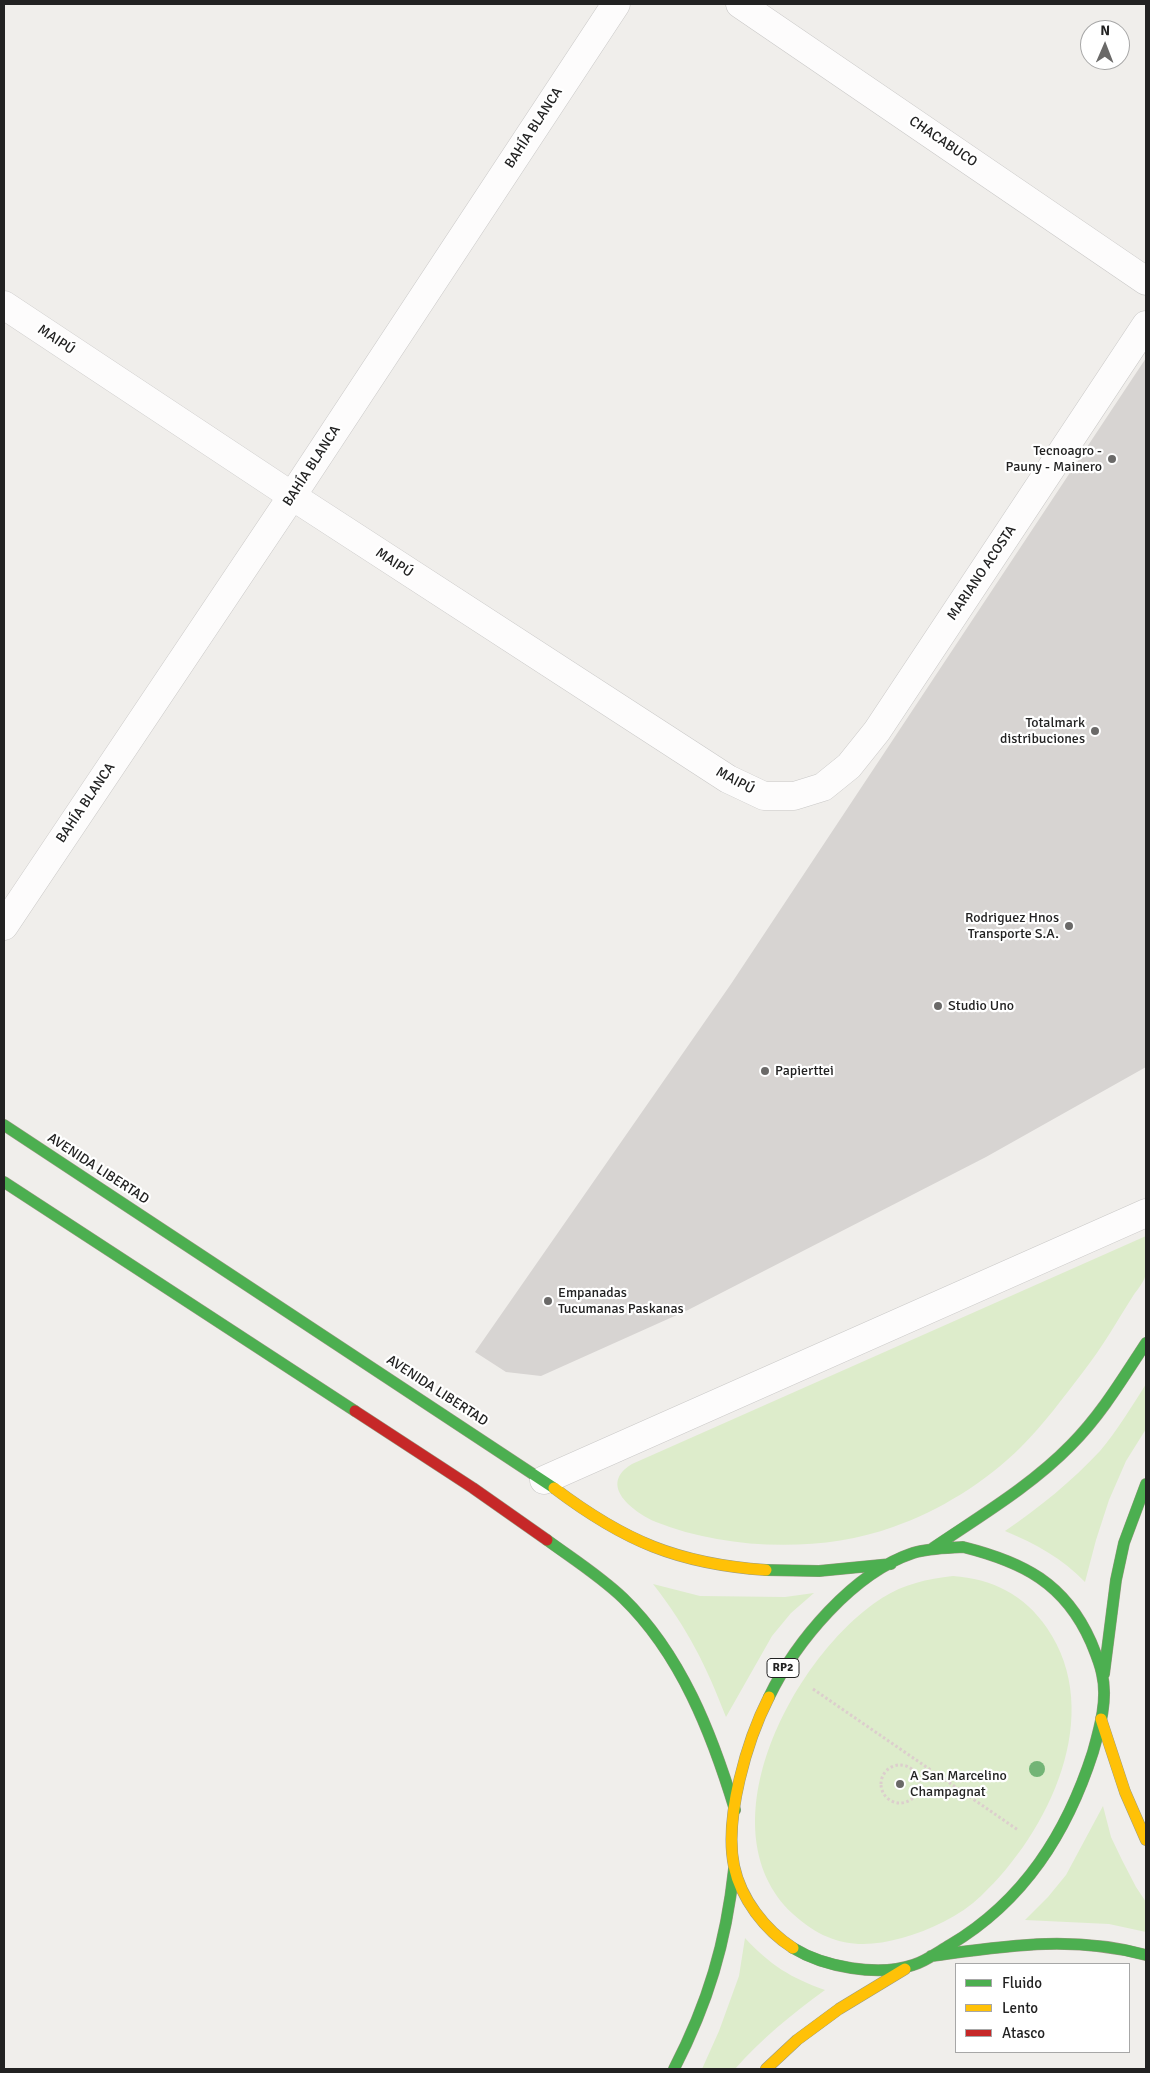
<!DOCTYPE html>
<html>
<head>
<meta charset="utf-8">
<style>
  body { margin:0 }
  #map { position:relative; width:1150px; height:2073px; overflow:hidden; background:#f0eeeb; font-family:Signika,sans-serif }
  canvas { display:block }
  .frame { position:absolute; inset:0; border:5px solid #222; pointer-events:none }
  .legend { position:absolute; left:955px; top:1963px; width:175px; height:90px; box-sizing:border-box; background:#fff; border:1px solid #a7a7a7; margin:0; padding:6px 9px; list-style:none; font-size:15px; color:#222 }
  .legend li { display:flex; align-items:center; gap:10px; height:25px }
  .legend b { width:25px; border:1px solid #a7a7a7 }
  .north { position:absolute; left:1080px; top:20px; width:50px; height:50px; box-sizing:border-box; background:#fff; border:1px solid #a7a7a7; border-radius:50%; rotate:1deg; font-size:14px; font-weight:700; line-height:20px; text-align:center; color:#222 }
  .north::after { content:''; display:block; margin:auto; width:18px; height:22px; background:#6a6968; clip-path:polygon(50% 0,100% 100%,50% 72%,0 100%) }
</style>
</head>
<body>
<div id="map">
<canvas width="1150" height="2073"></canvas>
<div class="frame"></div>
<ul class="legend">
<li><b style="height:6px;background:#4caf50"></b>Fluido</li>
<li><b style="height:6px;background:#ffc107"></b>Lento</li>
<li><b style="height:6px;background:#c62828"></b>Atasco</li>
</ul>
<div class="north">N</div>
</div>
<script>
const context = document.querySelector('canvas').getContext('2d');
context.lineJoin = 'round';
function fill(path, color) { context.fillStyle = color; context.fill(path, 'evenodd'); }
function stroke(path, color, width, dash) { context.strokeStyle = color; context.lineWidth = width; context.lineCap = dash ? 'butt' : 'round'; context.setLineDash(dash || []); context.stroke(path); }
function write(font, color, halo, rows, align = 'center') {
  context.font = font + ' Signika,sans-serif'; context.lineWidth = 4.5; context.setLineDash([]); context.textBaseline = 'middle'; context.strokeStyle = halo; context.fillStyle = color; for (const [text, x, y, turn = 0] of rows) {
    context.save(); context.translate(x, y); context.rotate((+turn || 0) * Math.PI / 180); context.textAlign = isNaN(turn) ? turn : align; if (halo) context.strokeText(text, 0, 0); context.fillText(text, 0, 0); context.restore();
  }
}
fill(new Path2D(`
  M1146,1236C1146,1248 1148,1262 1146,1273C1145,1281 1137,1290 1133,1296C1117,1321 1102,1348 1083,1372C1063,1398 1044,1424 1021,1447C986,1482 939,1511 893,1527C822,1553 726,1550 656,1522C633,1512 597,1485 632,1464Z
  M1146,1384V1429L1126,1461L1109,1500L1096,1540L1085,1582C1062,1558 1036,1544 1005,1531C1040,1507 1071,1482 1100,1451C1117,1431 1132,1406 1146,1384Z
  M953,1576C992,1579 1024,1594 1047,1628C1106,1714 1049,1832 981,1896C960,1916 930,1930 902,1938C859,1950 827,1945 793,1914C701,1827 796,1653 882,1598C904,1584 927,1579 953,1576Z
  M653,1584L700,1596L785,1597L814,1593L791,1613L772,1636L726,1717C706,1665 688,1629 653,1584Z
  M1103,1806L1111,1837L1122,1860L1136,1887L1146,1902V1932L1109,1924L1025,1920L1048,1897L1066,1875Z
  M745,1938C770,1965 791,1978 825,1990C792,2014 761,2039 735,2069H702L719,2031L739,1976Z`), '#ddeccb');
fill(new Path2D(`
  M1146,358V1067L986,1157L688,1310L541,1376L506,1372L475,1352L731,984Z`), '#d7d4d2');
const street = new Path2D(`
  M740,4L1146,281
  M4,305L292,496L728,779L764,796H794L823,787L849,766L877,731L1146,325
  M4,926L292,496L616,4
  M544,1480L1146,1213`);
const fast = new Path2D(`
  M4,1125L554,1488
  M4,1182L355,1411
  M547,1540C573,1559 600,1576 623,1598C681,1654 712,1734 735,1810
  M933,1548C980,1516 1031,1486 1071,1445C1101,1415 1123,1378 1146,1343
  M766,1570L819,1571L891,1564
  M1104,1674L1116,1580L1124,1543L1146,1484
  M769,1697C796,1641 853,1573 913,1553C929,1548 947,1548 963,1547
  M793,1948C824,1967 878,1977 913,1965C926,1961 938,1952 950,1945C1024,1901 1067,1833 1093,1752C1100,1727 1108,1699 1102,1674C1100,1663 1095,1652 1091,1642C1065,1583 1023,1562 963,1547
  M931,1956C1006,1946 1071,1935 1146,1955
  M674,2069C708,2003 726,1943 734,1869`);
const slow = new Path2D(`
  M554,1488C624,1541 678,1564 766,1570
  M769,1697C747,1740 724,1818 734,1866C741,1899 765,1930 793,1948
  M1101,1719L1125,1792L1146,1840
  M766,2069L797,2040L839,2009L905,1969`);
const jam = new Path2D(`
  M355,1411L473,1488L547,1540`);
stroke(street, '#c9c8c7', 29);
stroke(fast, '#999a82', 12);
stroke(slow, '#999a82', 12);
stroke(jam, '#999a82', 12);
stroke(new Path2D(`
  M813,1689L1018,1830
  M881 1784a19 19 0 1 1 38 0a19 19 0 1 1-38 0Z`), '#dccecd', 3, [2.5, 2.5]);
stroke(street, '#fdfcfc', 28);
stroke(fast, '#4caf50', 11);
stroke(slow, '#ffc107', 11);
stroke(jam, '#c62828', 11);
context.fillStyle = '#73b476';
for (const [x, y] of [
  [1037,1769]
]) { context.beginPath(); context.arc(x, y, 8, 0, 2 * Math.PI); context.fill(); }
for (const [x, y, r, color] of [
  [1112,459,5,"#6a6968"],
  [1095,731,5,"#6a6968"],
  [1069,926,5,"#6a6968"],
  [938,1006,5,"#6a6968"],
  [765,1071,5,"#6a6968"],
  [548,1301,5,"#6a6968"],
  [900,1784,5,"#6a6968"]
]) { const dot = new Path2D(); dot.arc(x, y, r, 0, 2 * Math.PI); context.fillStyle = color; context.fill(dot); stroke(dot, '#fff', 2); }
for (const [x, y, w] of [
  [783,1668,32]
]) { const box = new Path2D(); box.roundRect(x - w / 2, y - 9.5, w, 19, 4); context.fillStyle = '#fff'; context.fill(box); stroke(box, '#222', 1); }
write('bold 12px', '#222', null, [
  ["RP2",783,1668]
]);
write('14px', '#222', '#fff', [
  ["BAHÍA BLANCA",534,128,-57],
  ["CHACABUCO",943,142,34],
  ["MAIPÚ",56,340,34],
  ["BAHÍA BLANCA",312,466,-57],
  ["MAIPÚ",394,563,33],
  ["MARIANO ACOSTA",982,573,-56],
  ["MAIPÚ",735,781,28],
  ["BAHÍA BLANCA",86,803,-56],
  ["AVENIDA LIBERTAD",98,1169,33],
  ["AVENIDA LIBERTAD",437,1391,33]
]);
write('14px', '#222', '#fff', [
  ["Tecnoagro -",1102,451,"right"],
  ["Pauny - Mainero",1102,467,"right"],
  ["Totalmark",1085,723,"right"],
  ["distribuciones",1085,739,"right"],
  ["Rodriguez Hnos",1059,918,"right"],
  ["Transporte S.A.",1059,934,"right"],
  ["Studio Uno",948,1006],
  ["Papierttei",775,1071],
  ["Empanadas",558,1293],
  ["Tucumanas Paskanas",558,1309],
  ["A San Marcelino",910,1776],
  ["Champagnat",910,1792]
], 'left');
</script>
</body>
</html>
